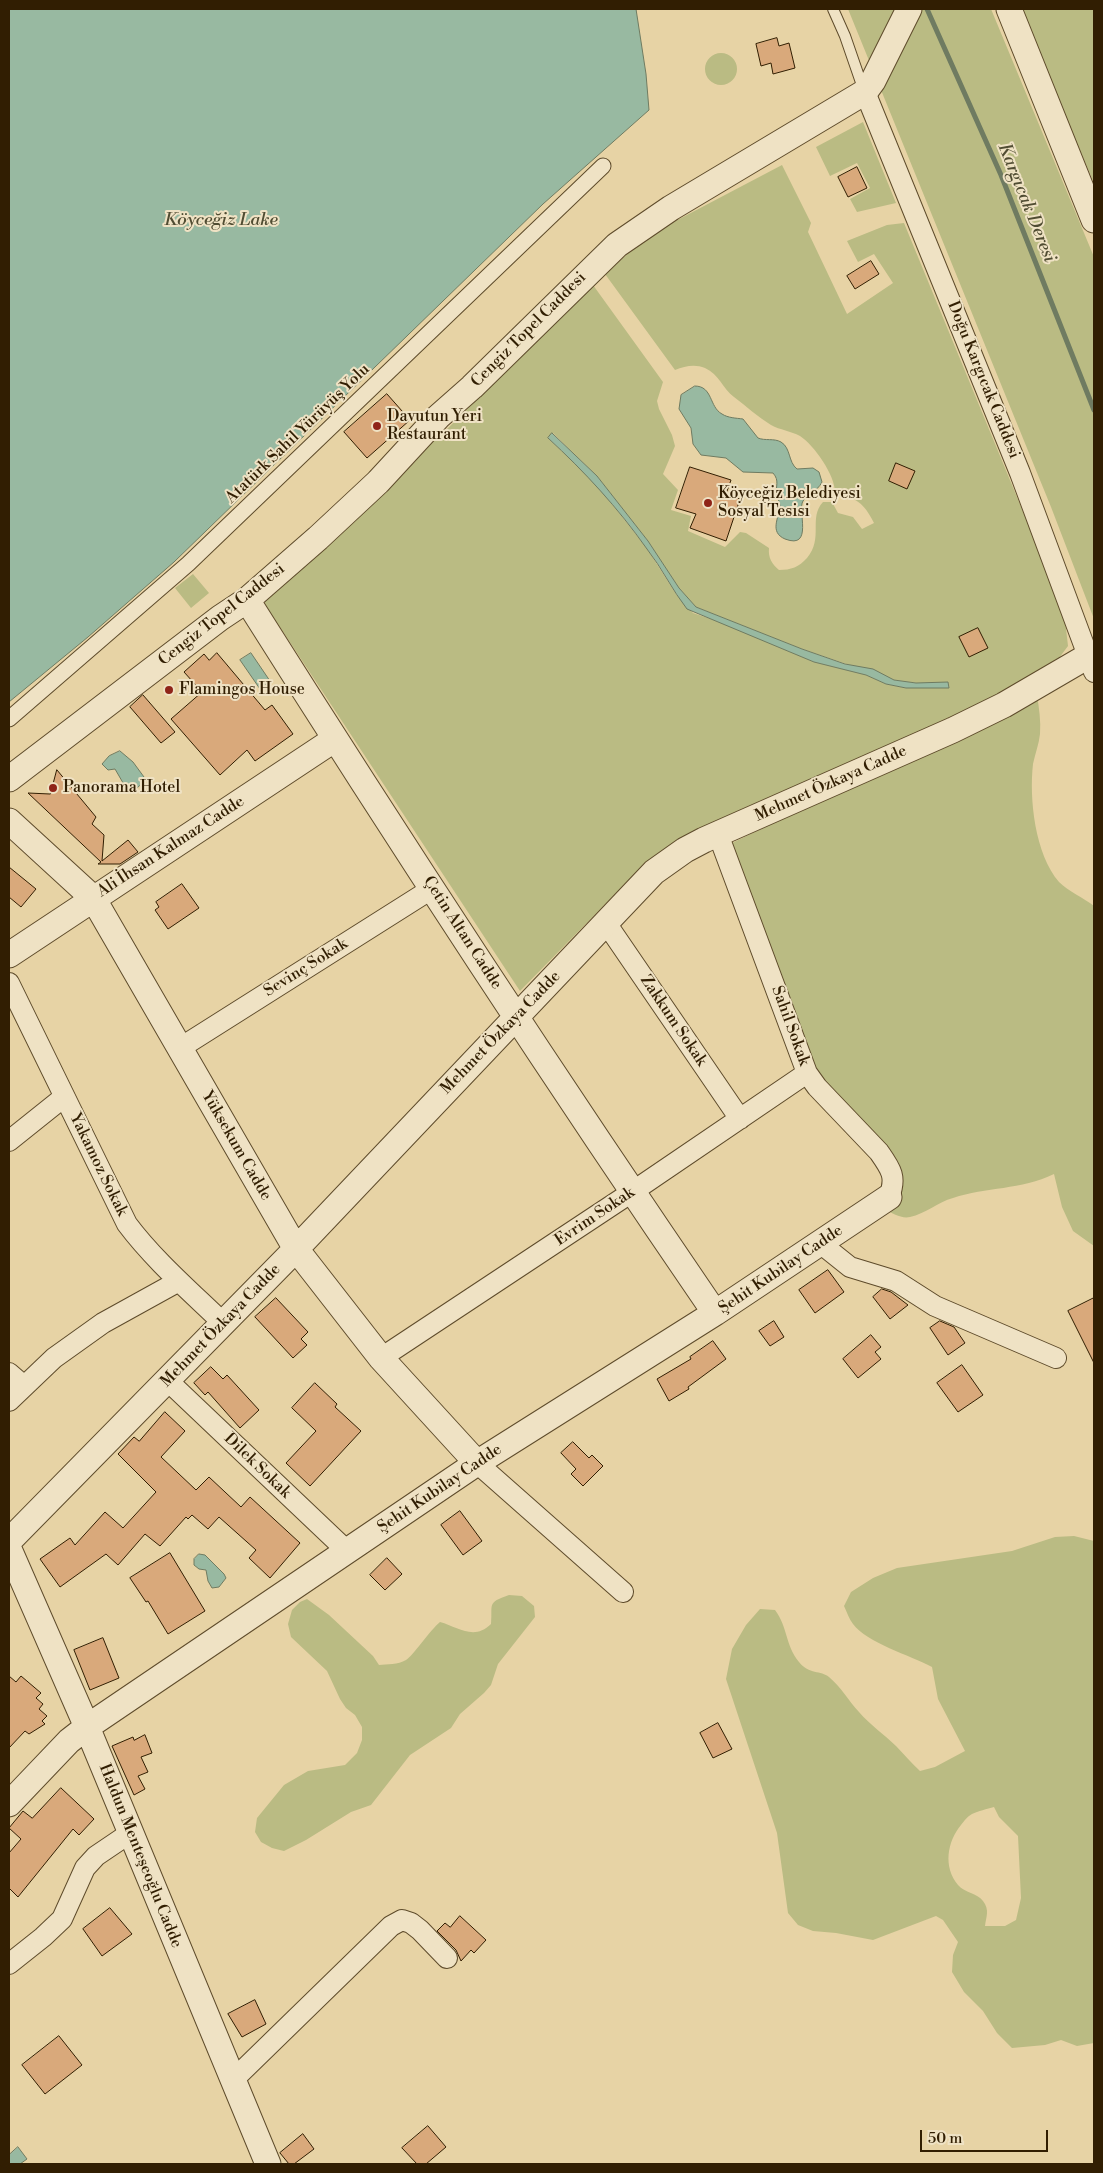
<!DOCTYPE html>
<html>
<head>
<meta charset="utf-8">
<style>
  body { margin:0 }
  #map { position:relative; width:1103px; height:2173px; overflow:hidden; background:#e7d3a5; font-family:"Libre Bodoni",serif }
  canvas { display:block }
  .frame { position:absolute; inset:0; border:10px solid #311e02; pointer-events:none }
  .scale { position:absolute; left:920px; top:2130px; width:128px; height:22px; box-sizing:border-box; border:2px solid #311e02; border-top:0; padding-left:6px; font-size:15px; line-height:18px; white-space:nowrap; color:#311e02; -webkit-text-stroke:4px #efe2c4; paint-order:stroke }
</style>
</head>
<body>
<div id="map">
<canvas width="1103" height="2173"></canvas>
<div class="frame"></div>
<div class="scale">50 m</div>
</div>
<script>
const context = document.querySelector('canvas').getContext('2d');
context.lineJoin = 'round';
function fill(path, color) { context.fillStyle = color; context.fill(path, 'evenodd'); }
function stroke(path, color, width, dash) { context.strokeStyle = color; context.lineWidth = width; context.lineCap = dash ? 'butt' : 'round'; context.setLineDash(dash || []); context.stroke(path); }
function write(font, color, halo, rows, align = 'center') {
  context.font = font + ' "Libre Bodoni",serif'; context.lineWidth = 4; context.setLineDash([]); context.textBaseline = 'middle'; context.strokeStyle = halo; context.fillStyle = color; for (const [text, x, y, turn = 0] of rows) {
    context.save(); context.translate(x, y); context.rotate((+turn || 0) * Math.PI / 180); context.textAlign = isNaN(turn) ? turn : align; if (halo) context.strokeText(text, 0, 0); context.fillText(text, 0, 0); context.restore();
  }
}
fill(new Path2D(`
  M848,9H991L1094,257V619L1051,507Z
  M1019,9H1094V183Z
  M705 69a16 16 0 1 1 32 0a16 16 0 1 1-32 0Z
  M863,122L896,203L857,212L850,199L870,188L857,163L830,176L816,147Z
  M782,165L811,223L808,232L847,314L893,283L874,254L858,262L847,241L887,225L904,223L1064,611L1068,646L1059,658L1034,681L655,860L624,885L520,991L266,606L260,590L375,487L445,431L593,285L663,382L657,401L659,409L672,435L675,446L663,474L678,490L671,510L691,516L688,531L725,547L740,532L746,533L769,548C768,558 772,564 779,570C791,570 799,567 807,558C824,538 808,518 823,502H832L838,513L853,517L862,529L874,523C863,501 857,500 835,492C835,475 814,445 800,436C791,431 780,430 771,425C758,417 746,406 734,397C723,389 719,374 705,368C695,364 685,366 675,370L605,274L641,242L666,226ZM553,433L597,476L648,541L679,588L696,607L802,649L894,680L916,683H948L949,688H906L886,684L866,675L814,662L726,624L693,613L676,594L646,547L593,480L548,438Z
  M193,574L209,593L191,608L175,588Z
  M1037,695C1039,708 1041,721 1040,734C1039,744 1035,754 1033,764C1029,799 1035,854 1059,882C1068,891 1084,898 1094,906V1246L1073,1231L1062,1207L1054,1174C1021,1190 986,1187 953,1198C938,1202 925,1214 910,1217C901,1219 893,1213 885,1210C890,1201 902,1186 902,1176C903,1149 841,1104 823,1084C819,1079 816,1073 813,1068L732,843Z
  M1074,1536L1094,1541V2043L1077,2046L1061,2040L1045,2045L1012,2048L997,2033L983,2011L964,1992L952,1972L953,1955L958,1942L943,1920L936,1916L873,1940L836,1933L813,1931L798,1925L788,1913L777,1833L726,1679L732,1649L746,1625L760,1609L775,1610C788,1627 785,1645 799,1662C809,1675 821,1670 829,1677C841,1687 848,1700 859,1712C870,1725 884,1734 896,1746C904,1754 911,1763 920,1771L935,1767L965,1751L938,1699L932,1667C910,1655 867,1643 853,1624C849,1619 847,1612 844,1606L851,1592L873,1578L897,1568L1012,1551L1055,1537ZM994,1807L999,1817L1018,1836L1021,1898L1016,1920L1005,1926H985C986,1917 990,1910 983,1901C977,1893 965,1893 958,1885C943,1867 947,1842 961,1825C964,1821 968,1816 972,1814C978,1811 987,1809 994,1807Z
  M509,1595L522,1596L534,1606L535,1617L498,1664L491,1685L484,1693L460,1714L451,1728L410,1755L371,1805L351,1812L306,1840L284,1851L272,1848L261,1842L255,1832L257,1818L284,1785L308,1771L345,1765L357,1753L362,1740V1727L355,1715L346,1708L340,1699L327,1671L291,1637L288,1624L292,1610L300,1602L307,1599L329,1615L373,1656L379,1665C387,1664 398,1665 406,1660C413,1656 430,1630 440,1622C458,1627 474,1641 491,1624C493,1604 486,1603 509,1595Z`), '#babb83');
const water = new Path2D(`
  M9,9H636L646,74L649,110L543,204L174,562L88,637L9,702Z
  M695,386C713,386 709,407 722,414C728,418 736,418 743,419L758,438C765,441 774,438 781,442C791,448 788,462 797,469L813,468L819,472L822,482C817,492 808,493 803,501C797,510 814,550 785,539C769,532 779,518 780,506C780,502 777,498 777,494C775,486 780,481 773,473L743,472L726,458L701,455L693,444L691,428L679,409L681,395Z
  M552,433L597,476L648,541L679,588L696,607L802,649L845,664L873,669L894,680L916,683L948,682L949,688H906L886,684L866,675L814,662L687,609C672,590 662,568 647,549C618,508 585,472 548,438Z
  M251,653L270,681L260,689L240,660Z
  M120,751L133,762L144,777C142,786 135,792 126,788L115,769L108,770L102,764L109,756Z
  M199,1554L205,1555L224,1574L226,1578L219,1587L212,1588L208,1581L206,1570L199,1569L194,1565V1559Z
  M18,2147L27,2159L20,2164H9V2155Z`);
fill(water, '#98b9a1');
stroke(water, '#6f7b61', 1);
stroke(new Path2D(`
  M927,9L1001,175L1094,410`), '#6f7b61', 5);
const building = new Path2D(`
  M777,38L779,46L789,43L795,68L773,74L771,63L761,66L756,44Z
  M857,167L867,188L848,197L838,177Z
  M871,261L879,274L855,289L847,276Z
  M387,394L410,420L367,458L344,432Z
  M896,463L915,471L907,489L889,481Z
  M690,467L731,480L726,494L740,499L726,541L690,528L696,514L676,508Z
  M978,628L988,648L969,657L959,637Z
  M217,653L265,710L272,705L293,734L255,761L247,750L220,775L171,719L202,692L184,672L204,654L209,660Z
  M143,695L175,732L161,743L130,707Z
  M57,770L96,817L92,824L104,835L102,861L128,840L138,852L120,864H98L101,862L28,793L50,794Z
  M9,867L36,889L21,907L9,897Z
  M182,884L199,908L168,929L155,910L159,907L156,902Z
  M828,1270L844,1292L815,1313L799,1290Z
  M882,1289L891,1292L908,1305L890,1319L873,1297Z
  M276,1298L308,1332L301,1339L307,1345L293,1358L255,1317Z
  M1094,1298V1363L1068,1311Z
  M774,1321L784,1337L770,1346L759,1331Z
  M940,1321L954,1327L965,1343L948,1355L930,1328Z
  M871,1335L881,1347L875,1352L881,1359L858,1378L843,1359Z
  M713,1341L726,1359L688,1387L689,1389L669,1401L657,1379L691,1359L690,1357Z
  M962,1365L983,1395L958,1412L937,1383Z
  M211,1367L223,1379L227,1375L259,1410L240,1428L208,1392L205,1395L194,1383Z
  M315,1383L337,1404L335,1407L361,1431L310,1486L286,1463L316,1431L292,1408Z
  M165,1412L185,1431L161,1457L196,1490L209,1477L241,1507L250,1497L300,1543L270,1578L249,1558L256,1550L219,1517L208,1529L192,1515L188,1519L186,1517L160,1546L145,1534L118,1565L106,1554L60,1587L40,1559L70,1538L75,1545L105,1512L123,1528L156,1492L118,1454L134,1437L139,1441Z
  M573,1442L589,1458L592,1455L603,1466L583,1486L571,1474L576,1469L561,1453Z
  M460,1511L482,1541L463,1555L441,1525Z
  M170,1553L205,1611L168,1634L148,1601L146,1602L130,1578Z
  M387,1558L402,1574L385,1590L370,1575Z
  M103,1638L119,1678L90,1690L74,1650Z
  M9,1676L16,1682L21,1676L41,1693L36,1698L43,1704L39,1709L47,1716L42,1721L45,1724L29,1734L25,1731L9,1748Z
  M718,1723L732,1749L713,1758L700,1733Z
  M145,1735L152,1753L141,1757L148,1772L138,1776L145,1789L134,1795L112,1746L133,1737L134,1740Z
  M61,1788L94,1819L79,1835L73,1829L18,1897L9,1888V1853L21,1839L9,1828L23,1811L32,1818Z
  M110,1908L132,1934L102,1956L83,1929Z
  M460,1916L486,1940L474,1953L471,1950L461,1961L456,1950L437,1931L445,1923L450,1927Z
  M255,2000L266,2024L242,2037L228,2014Z
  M59,2036L82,2065L45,2094L22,2065Z
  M428,2126L446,2147L426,2164H417L402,2148Z
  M303,2134L314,2149L294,2164H289L280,2153Z`);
fill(building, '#d9a97b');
stroke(building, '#311e02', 1);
const service = new Path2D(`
  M833,9L845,36L864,91`);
const pedestrian = new Path2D(`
  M9,719L188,564L603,166`);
const minor = new Path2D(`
  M865,92L1020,473L1094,672
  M718,834L807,1073L817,1087L879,1152C891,1169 897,1177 889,1197
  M606,923L740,1119
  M9,983L127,1224C154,1260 190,1291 222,1322
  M180,1048L433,888
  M9,1141L64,1097
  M820,1243L850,1267L896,1281L935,1306L1056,1358
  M381,1358L632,1192L807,1073
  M9,1373L24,1386
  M168,1381L347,1551
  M9,1401L54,1358L103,1323L179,1281
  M477,1463L623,1592
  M9,1964L43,1937L62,1919L85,1868L96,1856L130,1833
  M233,2080L391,1926L402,1920L411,1923L420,1930L447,1958`);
const tertiary = new Path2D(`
  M1009,9L1094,220
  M247,600C399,841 555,1079 715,1313
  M9,779L220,618L247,600L318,538L378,482L438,417L472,387L617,245L671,208L865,92L873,81L909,9
  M9,821L93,898L296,1249L381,1358L477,1463
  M9,955L335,739
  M9,1541L296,1249L654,872L685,850L704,840L953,730L1004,705L1088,656
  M9,1549L87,1727L268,2164
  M9,1804L69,1741L87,1727L477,1463L715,1313L889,1197`);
stroke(service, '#5e4b2b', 12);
stroke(pedestrian, '#5e4b2b', 17);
stroke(minor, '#5e4b2b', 22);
stroke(tertiary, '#5e4b2b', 27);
stroke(service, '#efe2c4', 10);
stroke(pedestrian, '#efe2c4', 15);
stroke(minor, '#efe2c4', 20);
stroke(tertiary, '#efe2c4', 25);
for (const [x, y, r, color] of [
  [377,426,5,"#8f2418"],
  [708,503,5,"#8f2418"],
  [169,690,5,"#8f2418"],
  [53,788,5,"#8f2418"]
]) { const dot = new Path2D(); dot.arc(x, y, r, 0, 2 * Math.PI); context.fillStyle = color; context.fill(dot); stroke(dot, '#efe2c4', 2); }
write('16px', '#311e02', '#efe2c4', [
  ["Cengiz Topel Caddesi",529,330,-45],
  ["Doğu Kargıcak Caddesi",983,380,68],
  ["Atatürk Sahil Yürüyüş Yolu",298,434,-44],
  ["Cengiz Topel Caddesi",222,615,-38],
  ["Mehmet Özkaya Cadde",831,784,-24],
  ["Ali İhsan Kalmaz Cadde",171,847,-33],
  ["Çetin Altan Cadde",462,933,57],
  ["Sevinç Sokak",306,968,-32],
  ["Zakkum Sokak",673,1021,56],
  ["Sahil Sokak",790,1026,70],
  ["Mehmet Özkaya Cadde",501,1033,-46],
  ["Yüksekum Cadde",236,1146,60],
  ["Yakamoz Sokak",98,1165,64],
  ["Evrim Sokak",595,1217,-34],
  ["Şehit Kubilay Cadde",781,1270,-34],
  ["Mehmet Özkaya Cadde",221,1326,-46],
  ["Dilek Sokak",257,1466,44],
  ["Şehit Kubilay Cadde",440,1489,-34],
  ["Haldun Menteşeoğlu Cadde",140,1856,68]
]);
write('16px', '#311e02', '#efe2c4', [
  ["Davutun Yeri",387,417],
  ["Restaurant",387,435],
  ["Köyceğiz Belediyesi",718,494],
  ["Sosyal Tesisi",718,512],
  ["Flamingos House",179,690],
  ["Panorama Hotel",63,788]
], 'left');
write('italic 18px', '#504c32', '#efe2c4', [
  ["Kargıcak Deresi",1026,203,68],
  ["Köyceğiz Lake",221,221]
]);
</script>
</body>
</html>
